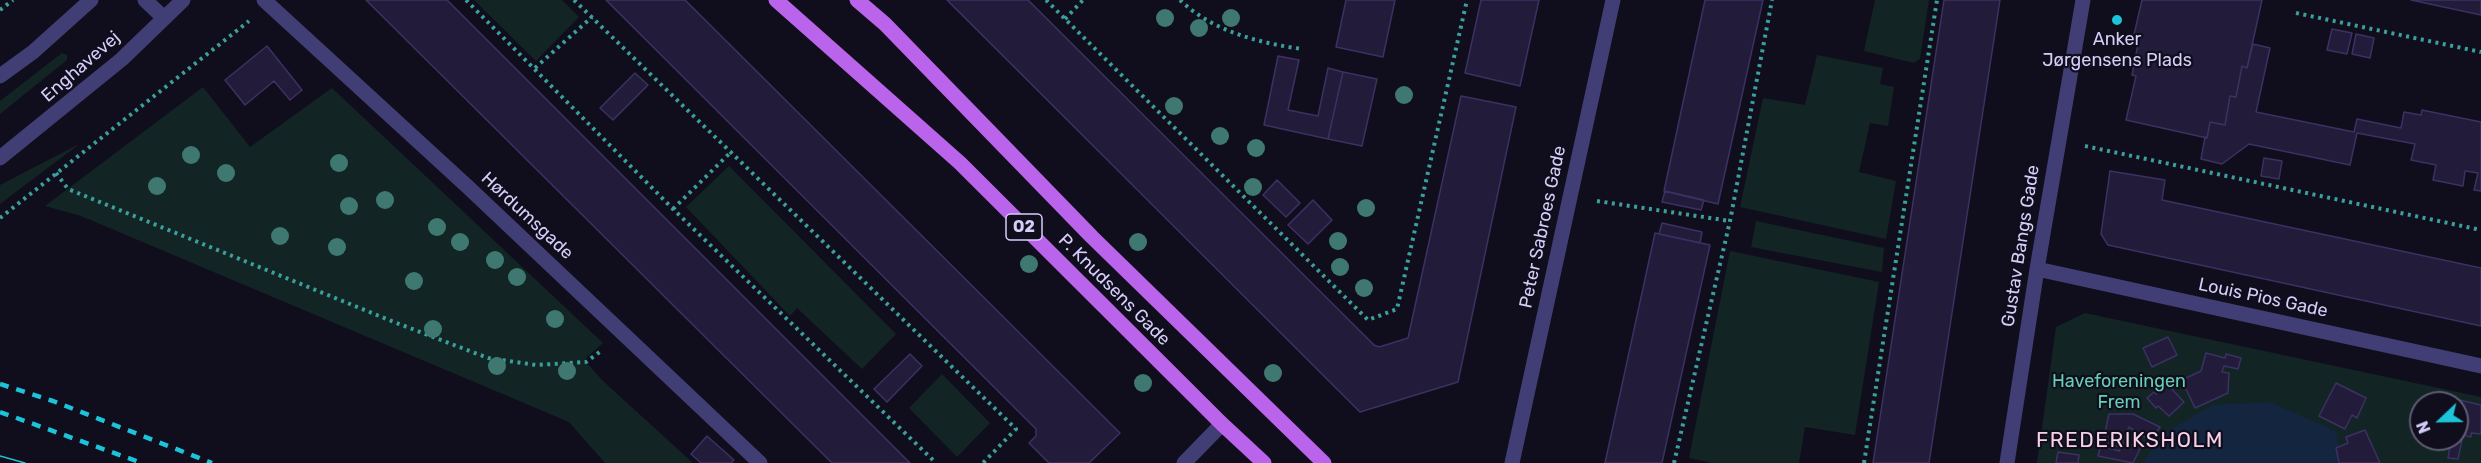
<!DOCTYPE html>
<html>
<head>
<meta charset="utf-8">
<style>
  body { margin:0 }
  #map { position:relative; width:2481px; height:463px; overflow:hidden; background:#100e1c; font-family:Rubik,sans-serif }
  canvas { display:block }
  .north { position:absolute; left:2409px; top:391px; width:60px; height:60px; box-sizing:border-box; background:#100e1c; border:2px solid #5e5b74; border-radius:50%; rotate:248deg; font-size:16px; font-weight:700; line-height:24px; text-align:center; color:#d4cef9 }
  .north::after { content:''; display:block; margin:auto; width:21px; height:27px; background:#1bc4d8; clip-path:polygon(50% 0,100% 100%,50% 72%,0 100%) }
</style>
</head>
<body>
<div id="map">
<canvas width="2481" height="463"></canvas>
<div class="north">N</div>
</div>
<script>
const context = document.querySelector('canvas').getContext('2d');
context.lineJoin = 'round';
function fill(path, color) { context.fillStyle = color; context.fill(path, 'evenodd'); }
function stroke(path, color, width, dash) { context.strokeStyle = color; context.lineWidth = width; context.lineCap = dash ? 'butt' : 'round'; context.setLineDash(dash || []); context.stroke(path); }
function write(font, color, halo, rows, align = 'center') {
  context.font = font + ' Rubik,sans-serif'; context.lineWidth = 4.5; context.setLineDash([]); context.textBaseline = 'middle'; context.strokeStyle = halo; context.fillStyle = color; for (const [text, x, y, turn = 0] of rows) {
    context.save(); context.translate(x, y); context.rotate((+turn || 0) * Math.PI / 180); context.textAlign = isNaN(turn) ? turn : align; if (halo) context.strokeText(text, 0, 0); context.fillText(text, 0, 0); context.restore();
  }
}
fill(new Path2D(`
  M474,0H562L579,17L536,61Z
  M1875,0H1929L1920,59L1914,63L1864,51Z
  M62,53L67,55V60L0,114V101Z
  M1817,55L1883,68L1880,84L1894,87L1888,126L1870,123L1859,172L1896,181L1886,239L1740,207L1763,98L1805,105Z
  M203,87L250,147L332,88L603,343L585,359L586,362L603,381L693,463H605L569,422L81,216L45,206Z
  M77,145V146L0,204V185Z
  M729,166L896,334L862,369L797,308L790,316L686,207Z
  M1756,221L1884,248L1882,272L1751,247Z
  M1730,251L1879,282L1855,435L1805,427L1799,463H1712L1689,458Z
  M2085,313L2481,397V463H2037L2056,327ZM2421,403H2457V439H2421Z
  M942,374L990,423L957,457L909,408Z`), '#122524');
fill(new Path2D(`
  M2270,402L2336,431L2342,463H2143L2161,435L2212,405Z`), '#13253f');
const building = new Path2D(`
  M366,0H447L910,463H832Z
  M606,0H685L1120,433L1089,463H1049L1029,443L1036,436V429Z
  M947,0H1028L1374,345L1379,347L1408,338L1461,96L1516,107L1458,382L1360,412Z
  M1346,0H1395L1383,57L1336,47Z
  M1481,0H1539L1520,86L1465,73Z
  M1705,0H1763L1718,204L1664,191Z
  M1944,0H2000L1929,463H1873Z
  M2142,0H2262L2247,68L2242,66L2236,97L2230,96L2225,125L2210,122L2207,138L2126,120L2136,76L2132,75L2138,44L2132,43Z
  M2411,0H2481V15Z
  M2332,29L2352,33L2347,54L2327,50Z
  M2356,34L2374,38L2370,58L2352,54Z
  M2253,44L2270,48L2256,112L2354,132L2357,119L2401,128L2404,112L2421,115L2422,110L2481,122V191L2474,190L2478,173L2465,171L2463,186L2433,180L2436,165L2411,160L2415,144L2357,133L2350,165L2249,144L2222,164L2201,159L2205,137L2207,138L2210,122L2225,125L2230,96L2236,97L2242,66L2247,68Z
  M267,46L302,90L290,100L274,81L245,105L225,80Z
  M1278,56L1299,60L1288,110L1318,116L1328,68L1343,72L1328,139L1264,125Z
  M1343,72L1377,79L1362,146L1328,139Z
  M635,73L648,85L613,120L600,108Z
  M2264,158L2282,161L2279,179L2261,176Z
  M2110,171L2165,180L2162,200L2481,268V326L2108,245L2101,234Z
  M1277,180L1300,203L1286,217L1263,195Z
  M1665,191L1704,200L1701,210L1662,202Z
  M1313,200L1332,220L1308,244L1288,225Z
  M1662,223L1702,232L1700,243L1659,234Z
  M1655,233L1710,245L1662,463H1605Z
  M2168,337L2177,355L2152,367L2143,348Z
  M2206,353L2225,358L2226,354L2241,358L2238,369L2224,366L2222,372L2229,373L2228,393L2195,408L2183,383L2186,382L2184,379L2201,371Z
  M910,354L922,366L887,402L874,389Z
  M2336,383L2366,398L2357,418L2352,415L2345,429L2319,416Z
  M2167,384L2184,402L2169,416L2158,406L2156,408L2147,398L2154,392L2156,394Z
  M2459,400L2481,405V434L2471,433V437L2463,435L2458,459L2448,458L2451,439H2457Z
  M2109,414H2133L2160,427L2151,441L2129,427L2120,447L2103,442Z
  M2365,430L2380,463H2339L2336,448L2348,443L2346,437Z
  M707,436L734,460L731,463H701L691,454Z
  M2124,443L2141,447L2133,463L2098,456L2101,446L2119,451Z
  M2058,452L2079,455L2078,463H2056Z`);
fill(building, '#221c3a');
stroke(building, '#3b3163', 1.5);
stroke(new Path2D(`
  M466,0L673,209L936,463
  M574,0L1016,429L983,463
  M1046,0L1368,320L1397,309L1467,0
  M1180,0C1212,31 1259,43 1302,49
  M0,10L13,0
  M2296,13L2481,52
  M1065,19L1083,0
  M535,68L592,17
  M2085,146L2481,230
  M56,173L68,189L394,322L488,358L536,365L586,362L601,351
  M1597,201L1730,221
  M673,209L732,151
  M0,218L249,21
  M1674,463L1730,221L1772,0
  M1864,463L1937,0`), '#3ba09b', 4, [3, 4.5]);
stroke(new Path2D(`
  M145,0L164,18
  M264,0L469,188L760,463
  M0,76L33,52L91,0
  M0,158L122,59L183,0
  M2037,269L2481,366
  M1184,463L1222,424
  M1512,463L1613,0
  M2007,463L2037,269L2083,0`), '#413e75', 15);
stroke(new Path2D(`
  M776,0L960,163L1222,424L1264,463
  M857,0L885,24L1092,237L1324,463`), '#ba63eb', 15);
stroke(new Path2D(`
  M0,456L25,463`), '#1bc4d8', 1.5);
stroke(new Path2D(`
  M0,384L53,401L212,463
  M0,412L142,463`), '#1bc4d8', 4.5, [9, 8]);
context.fillStyle = '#3f7870';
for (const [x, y] of [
  [1165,18],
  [1231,18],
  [1199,28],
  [1404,95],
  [1174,106],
  [1220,136],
  [1256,148],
  [191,155],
  [339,163],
  [226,173],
  [157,186],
  [1253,187],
  [385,200],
  [349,206],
  [1366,208],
  [437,227],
  [280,236],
  [1338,241],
  [460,242],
  [1138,242],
  [337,247],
  [495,260],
  [1029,264],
  [1340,267],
  [517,277],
  [414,281],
  [1364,288],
  [555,319],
  [433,329],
  [497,366],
  [567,371],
  [1273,373],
  [1143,383]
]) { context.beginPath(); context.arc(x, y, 9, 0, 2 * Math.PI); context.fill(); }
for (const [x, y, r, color] of [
  [2117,20,6,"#1bc4d8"]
]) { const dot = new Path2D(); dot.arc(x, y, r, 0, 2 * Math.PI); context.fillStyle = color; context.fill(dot); stroke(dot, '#100e1c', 2); }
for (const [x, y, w] of [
  [1024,227,36]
]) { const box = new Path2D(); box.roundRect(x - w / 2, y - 13, w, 26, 4.5); context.fillStyle = '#100e1c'; context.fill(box); stroke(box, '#d4cef9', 1.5); }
write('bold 16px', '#d4cef9', null, [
  ["O2",1024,227]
]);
write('18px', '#d4cef9', '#100e1c', [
  ["Anker",2117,40],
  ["Jørgensens Plads",2117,61]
]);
write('18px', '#d4cef9', '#100e1c', [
  ["Enghavevej",81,67,-41],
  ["Hørdumsgade",527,216,43],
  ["Peter Sabroes Gade",1543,227,-78],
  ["Gustav Bangs Gade",2021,246,-81],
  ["P. Knudsens Gade",1114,290,45],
  ["Louis Pios Gade",2263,298,12]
]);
write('18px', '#65cfb5', '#100e1c', [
  ["Haveforeningen",2119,382],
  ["Frem",2119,403]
]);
context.letterSpacing = '1.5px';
write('21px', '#f9d0ea', '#100e1c', [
  ["FREDERIKSHOLM",2130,441]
]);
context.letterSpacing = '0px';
</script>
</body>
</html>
